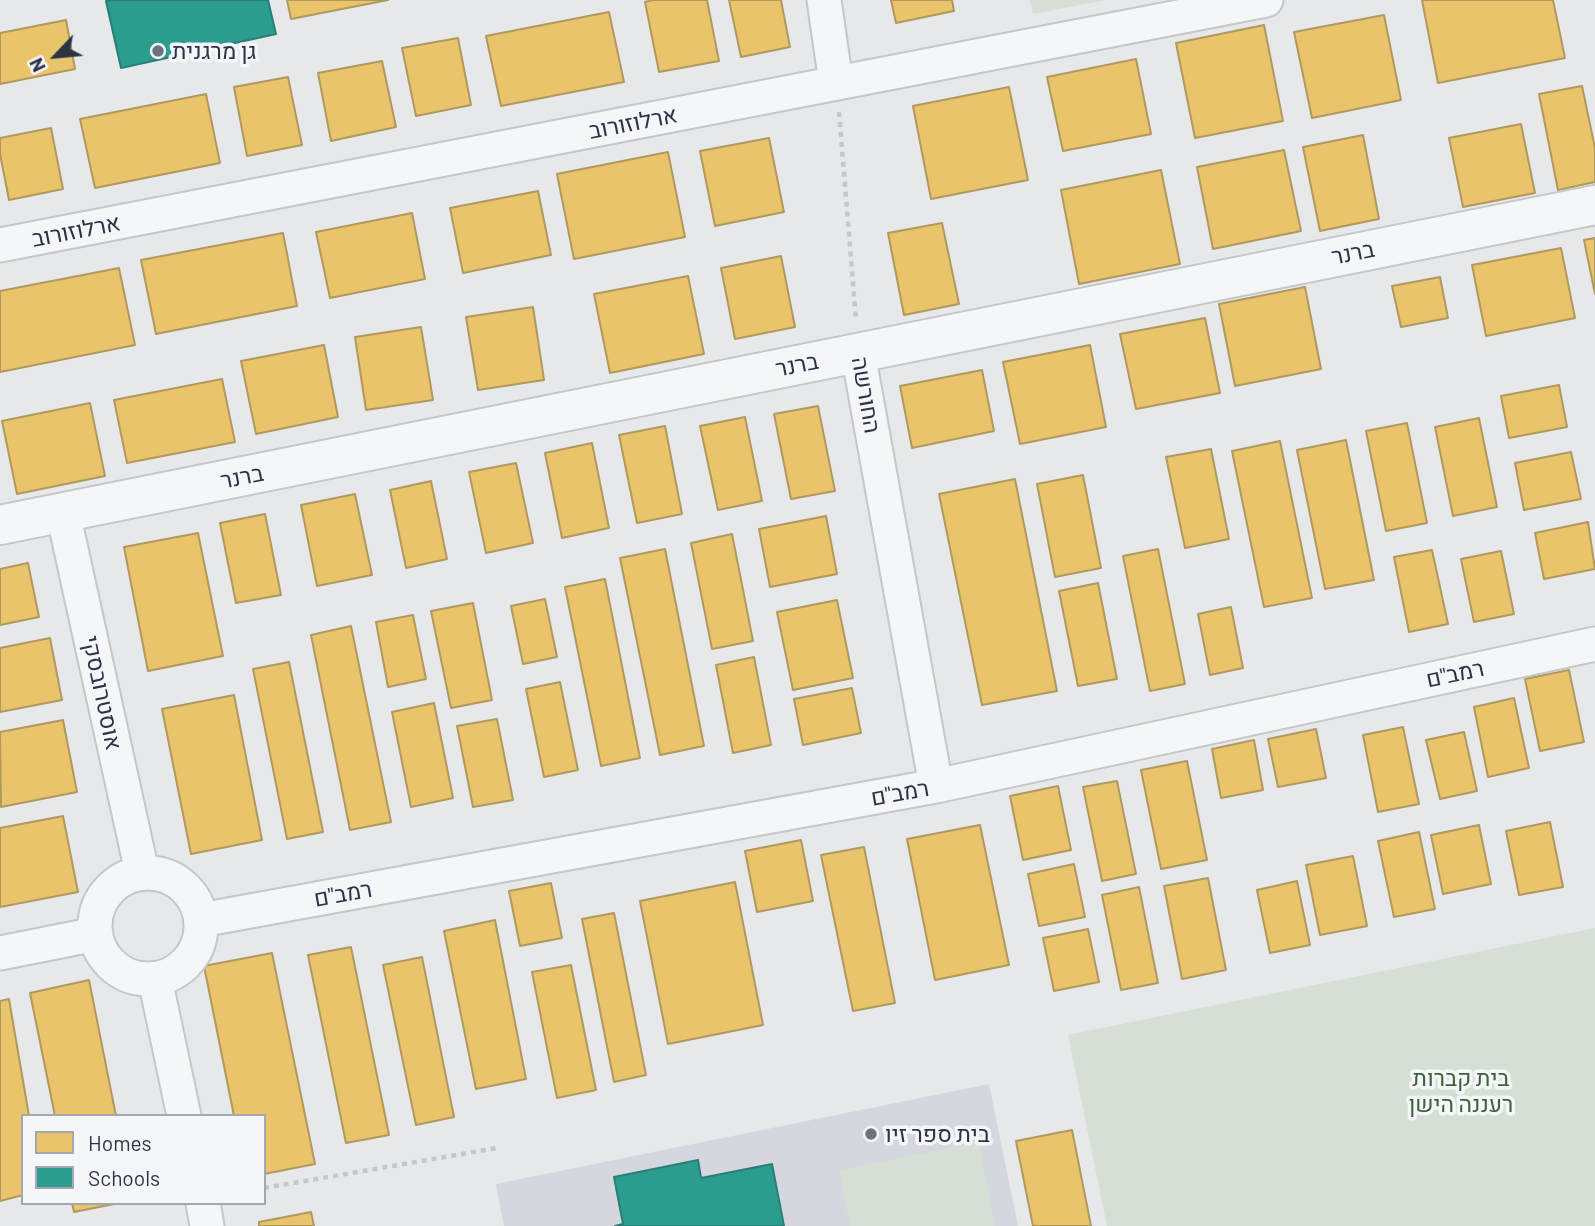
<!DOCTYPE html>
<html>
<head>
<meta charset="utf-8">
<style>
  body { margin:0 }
  #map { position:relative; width:1595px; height:1226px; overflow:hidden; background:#e6e8ea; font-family:Barlow,sans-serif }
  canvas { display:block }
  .legend { position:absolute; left:21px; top:1114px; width:245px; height:91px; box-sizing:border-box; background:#f4f6f9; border:2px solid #a4a8b1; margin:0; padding:9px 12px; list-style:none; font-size:21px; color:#2b3445 }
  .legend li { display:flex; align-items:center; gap:14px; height:35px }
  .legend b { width:35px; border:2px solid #a4a8b1 }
  .north { position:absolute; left:21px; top:21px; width:70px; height:70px; -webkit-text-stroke:5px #f4f6f9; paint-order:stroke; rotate:244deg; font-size:19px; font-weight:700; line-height:28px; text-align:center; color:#2b3445 }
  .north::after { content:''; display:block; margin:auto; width:24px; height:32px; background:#2b3445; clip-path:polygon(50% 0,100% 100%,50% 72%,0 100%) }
</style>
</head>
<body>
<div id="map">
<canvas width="1595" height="1226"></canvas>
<ul class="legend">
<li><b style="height:19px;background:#e9c46a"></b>Homes</li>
<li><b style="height:19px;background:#2a9d8f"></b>Schools</li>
</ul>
<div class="north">N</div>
</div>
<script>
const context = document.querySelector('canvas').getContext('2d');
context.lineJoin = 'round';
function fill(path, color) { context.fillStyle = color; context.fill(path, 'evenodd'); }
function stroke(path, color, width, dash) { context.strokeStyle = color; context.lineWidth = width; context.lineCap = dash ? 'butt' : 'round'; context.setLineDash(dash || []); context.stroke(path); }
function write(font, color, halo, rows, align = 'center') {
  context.font = font + ' Barlow,Heebo,sans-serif'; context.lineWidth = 7; context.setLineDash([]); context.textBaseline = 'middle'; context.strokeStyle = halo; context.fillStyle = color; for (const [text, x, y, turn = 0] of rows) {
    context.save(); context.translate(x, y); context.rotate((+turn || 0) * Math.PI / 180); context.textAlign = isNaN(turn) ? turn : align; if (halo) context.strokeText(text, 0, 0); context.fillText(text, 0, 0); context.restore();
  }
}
fill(new Path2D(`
  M989,1084L1018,1226H504L496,1184Z`), '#d4d7dd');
fill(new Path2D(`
  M1030,0H1106L1033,14Z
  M1595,928V1226H1107L1068,1035Z
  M979,1142L995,1226H850L839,1170Z`), '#d6ded6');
const homes = new Path2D(`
  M287,0H388L291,19Z
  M653,0H707L719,61L659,72L645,2Z
  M729,0H781L790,47L741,57Z
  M891,0H952L954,11L896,23Z
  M1422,0H1553L1565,58L1438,83Z
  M609,12L624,82L501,106L486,36Z
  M1384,15L1401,100L1312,118L1294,32Z
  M66,20L75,69L0,84V33Z
  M1264,25L1283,121L1195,138L1176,43Z
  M458,38L471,105L416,116L402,48Z
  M1136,59L1151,134L1063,151L1047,77Z
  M382,61L396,127L331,141L318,73Z
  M288,77L302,145L247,156L234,87Z
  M1582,86L1595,148V182L1558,190L1539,94Z
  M1009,87L1028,180L931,199L913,106Z
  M206,94L220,163L95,188L80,119Z
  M1521,124L1535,193L1463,207L1449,138Z
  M51,128L63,189L9,200L0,154V138Z
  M1363,135L1379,219L1320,231L1303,147Z
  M769,138L784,212L715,226L700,151Z
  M1284,150L1301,231L1213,249L1197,167Z
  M668,152L685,237L574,259L557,174Z
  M1161,170L1180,264L1079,284L1061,190Z
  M538,191L551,255L463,273L450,208Z
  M412,213L425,279L330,298L316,232Z
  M942,223L959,304L904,315L888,233Z
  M283,233L297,306L156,334L141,260Z
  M1595,238V294L1584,240Z
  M1561,248L1575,318L1486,336L1472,265Z
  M781,256L795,327L735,339L721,268Z
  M119,268L135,345L0,372V291Z
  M688,276L704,354L610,373L594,294Z
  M1440,277L1448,318L1401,327L1392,286Z
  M1305,287L1321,369L1235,386L1219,304Z
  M533,307L544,380L478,390L466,317Z
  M1205,318L1220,393L1136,409L1120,334Z
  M421,327L433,400L366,410L355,337Z
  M324,345L338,417L256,434L241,361Z
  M1090,345L1106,427L1020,444L1003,362Z
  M982,370L994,431L912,448L900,386Z
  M222,379L235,442L127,463L114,400Z
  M1559,385L1567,427L1509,438L1501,396Z
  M90,403L105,476L17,494L2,421Z
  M818,406L835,491L791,499L774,414Z
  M745,417L762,501L718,510L700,426Z
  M1479,418L1497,507L1453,516L1435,427Z
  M1407,423L1427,523L1386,531L1366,431Z
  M665,426L682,514L637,523L619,435Z
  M1346,440L1374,580L1325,589L1297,450Z
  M1280,441L1312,598L1264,607L1232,451Z
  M592,443L609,528L562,538L545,453Z
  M1211,449L1229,539L1185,548L1166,457Z
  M1571,452L1581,499L1524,510L1515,463Z
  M516,463L533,543L486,553L469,472Z
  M1083,475L1101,568L1055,577L1037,484Z
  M1015,479L1057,691L982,705L939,494Z
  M431,481L447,559L406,568L390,490Z
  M355,494L372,575L317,586L301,505Z
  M265,514L281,595L236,603L220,523Z
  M826,516L837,574L770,587L759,529Z
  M1588,522L1595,569L1544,579L1535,533Z
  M198,533L223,656L148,671L124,547Z
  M732,534L753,641L712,649L691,543Z
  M665,549L704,746L660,755L620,558Z
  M1158,549L1185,684L1150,691L1123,556Z
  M1432,550L1448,624L1409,632L1394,557Z
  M1501,551L1514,614L1474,622L1461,559Z
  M28,563L39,617L0,625V569Z
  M605,579L640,758L601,766L565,587Z
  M1098,583L1117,679L1078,686L1059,591Z
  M545,599L557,657L523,664L511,606Z
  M837,600L853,678L793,690L777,612Z
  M473,603L492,700L451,708L431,611Z
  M1231,607L1243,668L1210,675L1198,614Z
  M413,615L426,679L388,687L376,622Z
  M351,626L391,822L350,830L311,635Z
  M50,638L62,700L0,712V648Z
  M754,657L771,745L733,753L716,665Z
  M289,662L323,832L287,839L253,669Z
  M1569,670L1584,742L1540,751L1525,679Z
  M560,682L578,770L544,777L526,689Z
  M852,688L861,733L803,745L794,699Z
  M234,695L262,840L191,854L162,709Z
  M1514,698L1529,768L1488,777L1474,707Z
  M434,703L453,798L411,807L392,712Z
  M497,719L513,800L473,807L457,726Z
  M63,720L77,792L1,807L0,732Z
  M1403,727L1419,804L1378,812L1363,735Z
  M1316,729L1326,778L1278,787L1268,739Z
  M1464,732L1477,791L1440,799L1426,740Z
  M1254,740L1263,790L1221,798L1212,749Z
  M1187,761L1207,860L1161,869L1141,770Z
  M1117,781L1136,874L1102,881L1083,787Z
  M1058,786L1071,850L1023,860L1010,796Z
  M63,816L78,892L0,907V828Z
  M1550,822L1563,887L1519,895L1506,831Z
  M980,825L1009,965L935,980L907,839Z
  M1479,825L1491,884L1443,894L1431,835Z
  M1419,832L1435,909L1394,917L1378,841Z
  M801,840L813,901L757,912L745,851Z
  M864,847L895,1003L853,1011L821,855Z
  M1353,856L1367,926L1320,935L1306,865Z
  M1074,864L1085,917L1039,926L1028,874Z
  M1208,878L1226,970L1182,979L1164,886Z
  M1297,881L1310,945L1270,953L1257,890Z
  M735,882L763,1025L668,1044L640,901Z
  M551,883L562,938L520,946L509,891Z
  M1139,887L1158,983L1121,990L1102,895Z
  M614,913L646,1075L614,1082L582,919Z
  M495,920L526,1079L476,1089L444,931Z
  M1088,929L1099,982L1054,991L1043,938Z
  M351,947L389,1135L346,1143L308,955Z
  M272,953L315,1164L264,1174V1116H234L204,966Z
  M422,957L454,1117L416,1125L383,965Z
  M571,965L596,1090L557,1098L532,972Z
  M89,980L116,1116H55L30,993Z
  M9,999L29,1116H23V1195L0,1201V1001Z
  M1072,1130L1091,1226H1033L1016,1141Z
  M72,1203H119L74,1212Z
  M311,1212L314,1226H259V1222Z`);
fill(homes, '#e9c46a');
stroke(homes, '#b0995f', 2);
const schools = new Path2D(`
  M112,0H268L276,34L121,68L106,1Z
  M698,1160L701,1178L772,1164L784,1226H615L623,1224L614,1177Z`);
fill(schools, '#2a9d8f');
stroke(schools, '#2a7e79', 2);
const minor = new Path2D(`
  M824,0L836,83
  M0,245L1266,0
  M858,353L936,786
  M63,513L142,872
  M95 926a53 53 0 1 1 106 0a53 53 0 1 1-106 0Z
  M201,920L936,786L1595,644
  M0,953L96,934
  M155,979L184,1116
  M203,1203L207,1226`);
const tertiary = new Path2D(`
  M0,525L1595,205`);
stroke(minor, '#c4c6c8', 37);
stroke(tertiary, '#c4c6c8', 42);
stroke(new Path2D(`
  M839,112L856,320
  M264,1188L497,1148`), '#c5c6ca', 4.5, [5, 5]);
stroke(minor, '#f5f6f7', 33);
stroke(tertiary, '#f5f6f7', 38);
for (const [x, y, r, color] of [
  [158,51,7,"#6c737f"],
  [871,1134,7,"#6c737f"]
]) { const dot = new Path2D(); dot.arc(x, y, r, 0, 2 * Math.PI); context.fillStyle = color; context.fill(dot); stroke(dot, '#f4f6f9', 2.5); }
write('23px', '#2b3445', '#f4f6f9', [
  ["גן מרגנית",172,51],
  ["בית ספר זיו",885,1134]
], 'left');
write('23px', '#2b3445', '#f4f6f9', [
  ["ארלוזורוב",633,123,-11],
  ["ארלוזורוב",76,231,-11],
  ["ברנר",1353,253,-11],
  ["ברנר",797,365,-11],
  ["החורשה",866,395,80],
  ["ברנר",242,477,-11],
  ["רמב\"ם",1455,674,-12],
  ["אוסטרובסקי",102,693,78],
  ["רמב\"ם",900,793,-10],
  ["רמב\"ם",343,894,-10]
]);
write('23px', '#3f6138', '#f4f6f9', [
  ["בית קברות",1461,1078],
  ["רעננה הישן",1461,1104]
]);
</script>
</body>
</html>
